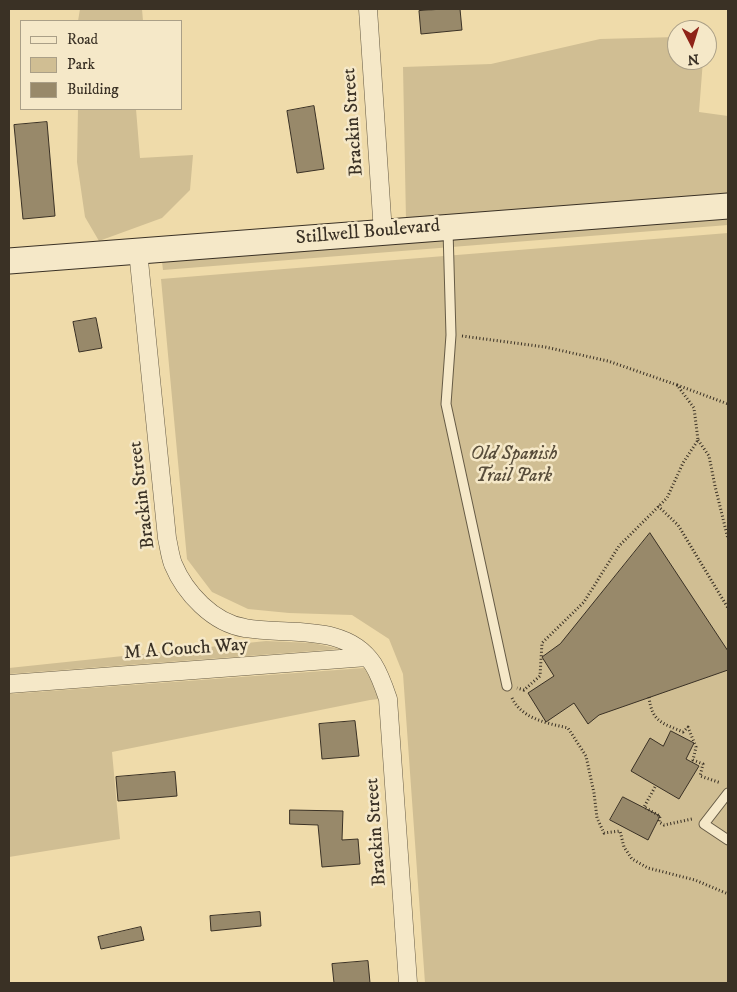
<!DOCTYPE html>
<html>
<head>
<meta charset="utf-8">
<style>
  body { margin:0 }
  #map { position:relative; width:737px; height:992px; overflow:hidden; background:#efdbaa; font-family:"IM FELL DW Pica",serif }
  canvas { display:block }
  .frame { position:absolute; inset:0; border:10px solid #3a3125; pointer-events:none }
  .legend { position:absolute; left:20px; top:20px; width:162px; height:90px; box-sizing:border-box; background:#f5e8c8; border:1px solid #aa9f87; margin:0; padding:6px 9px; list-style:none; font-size:15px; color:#3a3125 }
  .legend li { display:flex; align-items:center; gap:10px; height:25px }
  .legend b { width:25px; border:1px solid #aa9f87 }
  .north { position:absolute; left:667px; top:20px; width:50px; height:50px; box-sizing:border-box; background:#f5e8c8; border:1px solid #aa9f87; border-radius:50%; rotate:175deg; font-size:14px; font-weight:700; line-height:20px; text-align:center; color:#3a3125 }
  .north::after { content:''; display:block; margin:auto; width:18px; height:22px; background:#8f2418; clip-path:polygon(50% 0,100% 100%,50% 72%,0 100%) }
</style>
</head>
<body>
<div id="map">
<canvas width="737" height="992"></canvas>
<div class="frame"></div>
<ul class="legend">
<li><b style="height:6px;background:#f5e8c8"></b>Road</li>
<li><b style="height:14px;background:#d0be93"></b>Park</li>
<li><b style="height:14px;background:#98896a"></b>Building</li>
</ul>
<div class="north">N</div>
</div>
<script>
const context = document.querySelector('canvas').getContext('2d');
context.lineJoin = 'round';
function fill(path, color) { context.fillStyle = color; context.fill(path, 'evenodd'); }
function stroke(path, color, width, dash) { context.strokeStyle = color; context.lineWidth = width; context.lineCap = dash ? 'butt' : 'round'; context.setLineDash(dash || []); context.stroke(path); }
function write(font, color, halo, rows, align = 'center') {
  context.font = font + ' "IM FELL DW Pica",serif'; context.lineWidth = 5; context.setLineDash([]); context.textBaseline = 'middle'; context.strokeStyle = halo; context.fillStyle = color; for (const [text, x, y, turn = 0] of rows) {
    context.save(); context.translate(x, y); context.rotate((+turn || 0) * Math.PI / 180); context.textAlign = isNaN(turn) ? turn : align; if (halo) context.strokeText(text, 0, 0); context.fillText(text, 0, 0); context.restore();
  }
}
fill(new Path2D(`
  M80,9H142L143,21H78Z
  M677,37V60H703L699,112L728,116V196L406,220L403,67L491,64L600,39Z
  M78,109H136L140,158L193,155L190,190L162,218L99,241L85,217L77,162Z
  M728,217V225L163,270L162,262L233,254Z
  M728,233V983H425L403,674L389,639L352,615L289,613L248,609L212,592L187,559L161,279Z
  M266,641L313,643L340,649L9,674V668Z
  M364,668L374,684L379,699L370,700L112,752L120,839L9,857V694Z`), '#d0be93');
const building = new Path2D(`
  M444,9H460L462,30L421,34L419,11Z
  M314,106L324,169L297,173L287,111Z
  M47,122L55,216L23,219L14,125Z
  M96,318L102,348L79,352L73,322Z
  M650,533L728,651V670L599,715L588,724L574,703L546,722L528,693L554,676L542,657L560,644Z
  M355,721L359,756L322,759L319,724Z
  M671,731L694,743L686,759L699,766L679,799L631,771L650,738L663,746Z
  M175,772L177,796L118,801L116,777Z
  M623,797L660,816L648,840L610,820Z
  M290,810L343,811L342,840L358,839L360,864L322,867L318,825L290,824Z
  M260,912L261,926L211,931L210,916Z
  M141,927L144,940L101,949L98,937Z
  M368,961L370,983H334L332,964Z`);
fill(building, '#98896a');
stroke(building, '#3a3125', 1);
const lane = new Path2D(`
  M448,230L451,335L446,404L507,686
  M728,793L704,824L728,840`);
const street = new Path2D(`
  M368,9L383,233
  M138,251L167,538C169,547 170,556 173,564C185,593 213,623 245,628C287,636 345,622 373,664C380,675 384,687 388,699L408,983
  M9,684L367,657`);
const secondary = new Path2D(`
  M9,261L728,206`);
stroke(lane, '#675c46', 11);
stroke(street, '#675c46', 19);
stroke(secondary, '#3a3125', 27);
stroke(new Path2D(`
  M462,336L545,347L608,361L677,385L694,408L698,440L683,463L667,498L619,546L584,602L542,643L540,676L524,690L517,688
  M677,385L728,404
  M698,440L709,456L715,486L728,539
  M658,506L678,525L728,608
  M649,697C652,722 662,723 683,732L688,727L696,747L693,760L703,764L700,776L721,783
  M512,698C522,719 547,723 568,728L586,756L594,793L597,818L604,833L620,831L624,847L632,859L648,868L695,880L728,894
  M655,787L644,807L660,816L659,822L664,825L692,819`), '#3a3125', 3, [1, 2.5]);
stroke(lane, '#f5e8c8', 9);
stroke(street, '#f5e8c8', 18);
stroke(secondary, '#f5e8c8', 25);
write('19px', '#3a3125', '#f5e8c8', [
  ["Brackin Street",354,122,-94],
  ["Stillwell Boulevard",368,233,-5],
  ["Brackin Street",143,495,-97],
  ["M A Couch Way",186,650,-4],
  ["Brackin Street",377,832,-94]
]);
write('italic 19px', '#584d3b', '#f5e8c8', [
  ["Old Spanish",514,455],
  ["Trail Park",514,477]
]);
</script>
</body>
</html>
